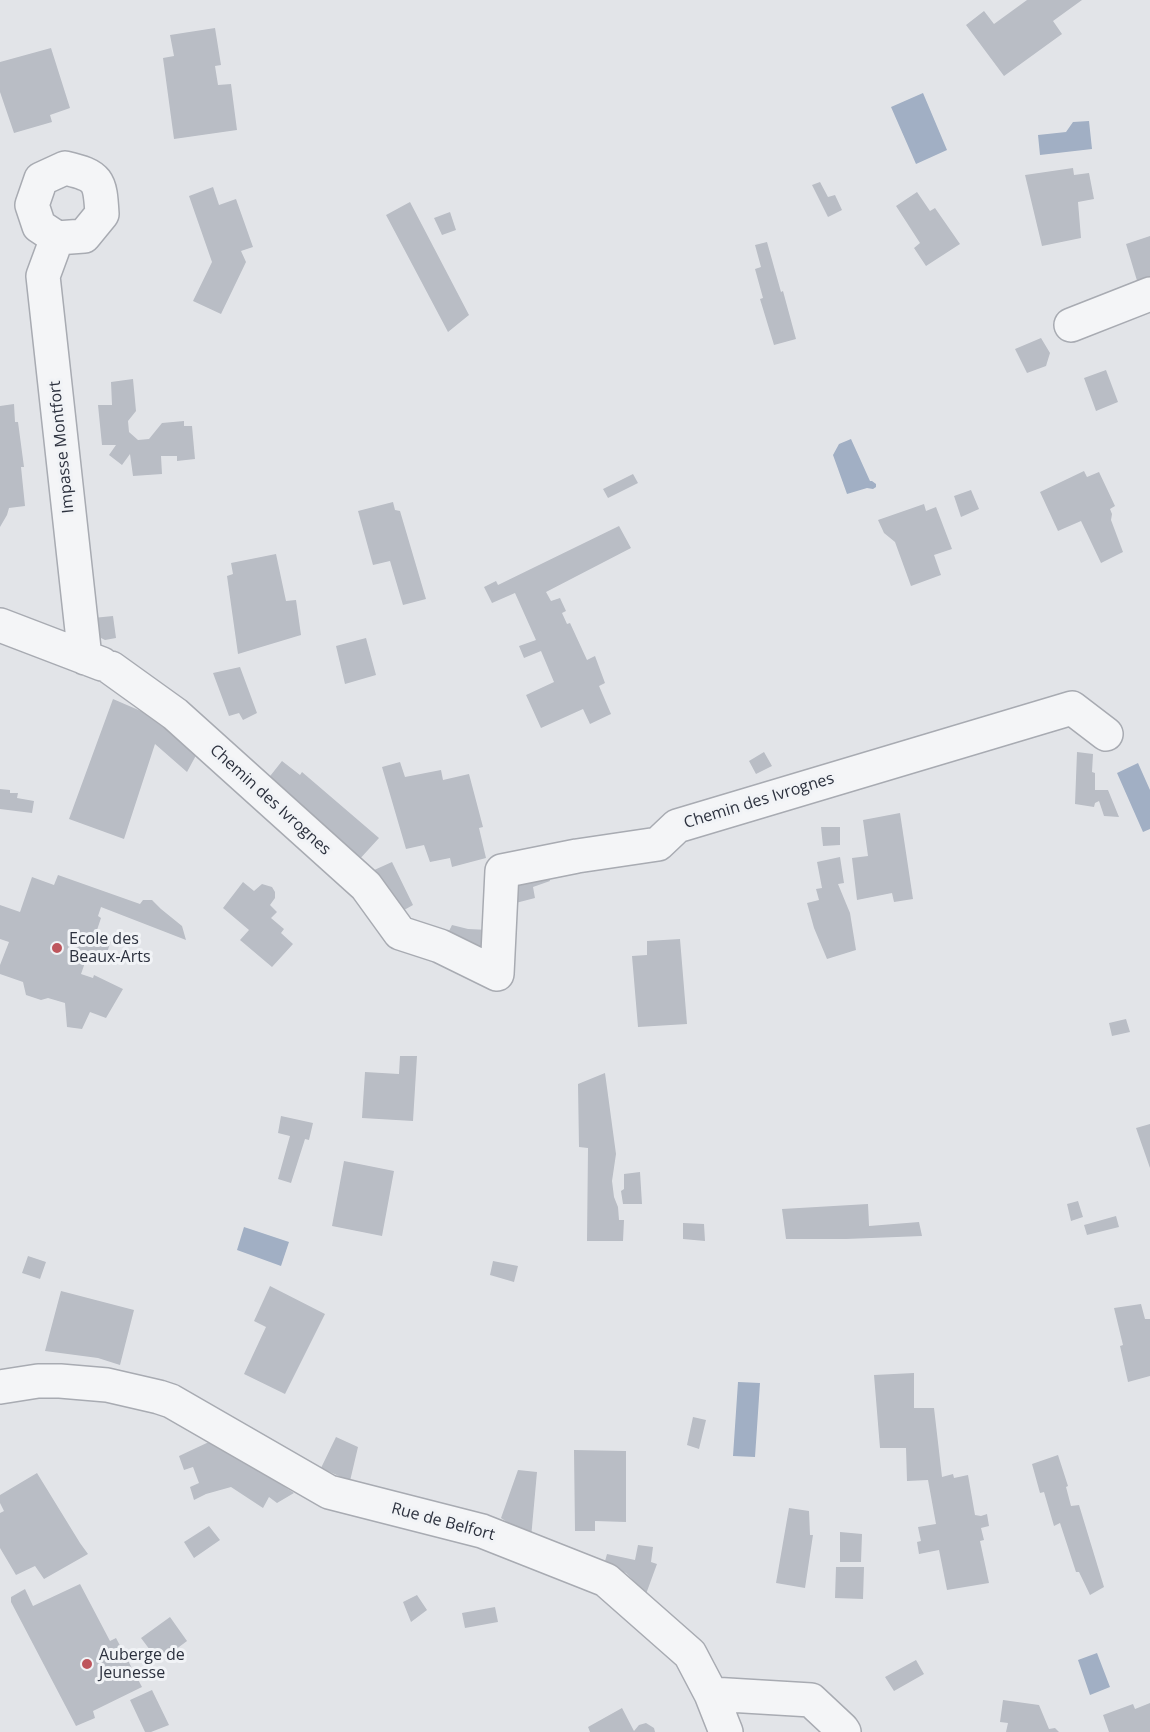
<!DOCTYPE html>
<html>
<head>
<meta charset="utf-8">
<style>
  body { margin:0 }
  canvas { display:block; background:#e2e4e8 }
</style>
</head>
<body>
<canvas width="1150" height="1732"></canvas>
<script>
const context = document.querySelector('canvas').getContext('2d');
context.lineJoin = 'round';
function fill(path, color) { context.fillStyle = color; context.fill(path, 'evenodd'); }
function stroke(path, color, width, dash) { context.strokeStyle = color; context.lineWidth = width; context.lineCap = dash ? 'butt' : 'round'; context.setLineDash(dash || []); context.stroke(path); }
function write(font, color, halo, rows, align = 'center') {
  context.font = font + ' "Open Sans",sans-serif'; context.lineWidth = 6; context.setLineDash([]); context.textBaseline = 'middle'; context.strokeStyle = halo; context.fillStyle = color; for (const [text, x, y, turn = 0] of rows) {
    context.save(); context.translate(x, y); context.rotate((+turn || 0) * Math.PI / 180); context.textAlign = isNaN(turn) ? turn : align; if (halo) context.strokeText(text, 0, 0); context.fillText(text, 0, 0); context.restore();
  }
}
fill(new Path2D(`
  M923,93L947,150L916,164L891,107Z
  M1089,121L1092,149L1040,155L1038,135L1066,132L1073,122Z
  M851,439L870,481H872L876,484V487L873,489L867,488L847,494L833,455L839,444Z
  M1138,763L1150,790V829L1143,832L1117,773Z
  M244,1227L289,1242L281,1266L237,1250Z
  M738,1382L760,1383L755,1457L733,1456Z
  M1097,1653L1110,1687L1090,1695L1078,1660Z`), '#a1afc4');
fill(new Path2D(`
  M1027,0H1082L1053,21L1062,34L1004,76L966,25L984,11L994,24Z
  M215,28L221,65L215,66L218,85L231,84L237,130L174,139L163,58L174,56L170,35Z
  M51,48L70,108L50,115L52,122L14,133L0,92V62Z
  M1073,168L1074,175L1089,173L1094,199L1078,202L1081,238L1042,246L1025,175Z
  M820,182L828,197L835,195L842,210L828,217L812,185Z
  M213,187L219,205L236,199L253,247L241,251L246,262L221,314L193,301L212,262L189,196Z
  M917,192L930,211L935,208L960,244L926,266L914,248L920,243L896,206Z
  M410,202L469,315L448,332L386,215Z
  M450,212L456,230L442,235L434,218Z
  M1150,236V279L1138,284L1126,244Z
  M767,242L781,292L783,291L796,339L774,345L760,299L763,298L755,269L761,267L755,245Z
  M1041,338L1050,353L1046,366L1027,373L1015,349Z
  M1106,370L1118,402L1096,411L1084,378Z
  M133,379L136,411L128,421L129,432L138,440L149,439L162,423L184,421V426H192L195,459L177,461V456H161L162,474L133,476L130,454L122,465L109,455L116,445H102L98,405H112L111,382Z
  M14,404L15,422H18L24,467H21L25,506L9,508L7,515L0,527V406Z
  M1084,471L1087,477L1099,472L1115,506L1110,509L1112,514L1111,520L1123,552L1101,563L1081,521L1058,531L1040,492Z
  M633,474L638,483L608,498L603,489Z
  M971,490L979,509L961,517L954,496Z
  M393,502L395,510L400,511L426,599L403,605L390,561L373,565L358,511Z
  M924,504L926,511L936,507L952,549L934,555L941,575L911,586L895,542L884,533L878,520Z
  M619,526L631,548L546,592L551,601L560,598L566,611L562,613L567,624L570,623L587,660L595,656L605,683L599,686L611,714L590,724L583,709L541,728L526,695L554,682L541,651L524,658L519,646L536,640L515,593L492,603L484,587L496,581L498,585Z
  M276,554L286,601L296,600L301,635L238,654L227,576L233,574L231,563Z
  M113,616L116,638L105,640L95,635L93,618Z
  M366,638L376,675L345,684L336,646Z
  M240,667L257,713L243,720L239,713L229,716L213,673Z
  M113,699L164,721L200,748L187,772L155,744L124,839L69,819Z
  M764,752L772,766L756,774L749,761Z
  M1077,752L1093,754L1092,772L1095,773V790H1108L1119,817L1104,816L1099,801L1095,803L1094,807L1075,804Z
  M282,761L300,775L302,772L379,838L357,862L267,780Z
  M400,762L405,777L441,770L443,780L469,774L483,827L479,828L486,858L452,867L450,858L430,862L424,845L406,849L382,767Z
  M0,789L10,790V793H18L17,798L34,801L32,813L0,809Z
  M900,813L913,899L894,902L892,893L857,900L852,858L868,856L863,820Z
  M821,827H840V845L823,846Z
  M840,857L844,883L838,884L850,913L856,950L827,959L814,928L807,903L819,900L816,889L822,888L817,862Z
  M392,862L413,905L397,914L372,871Z
  M547,870L550,881L533,887L535,898L508,905V879Z
  M58,875L140,904L143,900H152L161,909L182,926L186,940L101,907L98,916L101,918L96,933L111,941L104,961L88,954L81,974L93,978L94,975L123,989L106,1018L90,1012L82,1029L67,1027L65,1003L48,998L41,1000L26,995L23,982L0,974V965L9,942L0,939V905L20,912L32,877L54,885Z
  M243,882L254,891L262,884L272,887L275,892V898L270,905L277,912L271,918L284,929L281,933L293,944L272,967L240,940L249,930L223,908Z
  M452,925L468,929L489,930L487,962L446,937Z
  M680,939L687,1024L638,1027L632,956L647,955V941Z
  M1126,1019L1130,1032L1112,1036L1109,1023Z
  M400,1056H417L413,1121L362,1118L365,1072L399,1074Z
  M605,1073L616,1154L612,1181L614,1197L618,1207L619,1220H624L623,1241H587L588,1148L579,1147L578,1084Z
  M281,1116L313,1123L309,1140L305,1139L291,1183L278,1179L290,1136L278,1133Z
  M1150,1124V1168L1136,1128Z
  M344,1161L394,1171L382,1236L332,1226Z
  M640,1172L642,1204H623L621,1191L624,1189V1174Z
  M1078,1201L1083,1217L1071,1221L1067,1204Z
  M868,1204L869,1226L919,1222L922,1236L846,1239H786L782,1209Z
  M1116,1216L1119,1227L1087,1235L1084,1225Z
  M683,1223L704,1224L705,1241L683,1239Z
  M28,1256L46,1262L40,1279L22,1273Z
  M493,1261L518,1266L514,1282L490,1275Z
  M270,1286L325,1314L285,1394L244,1374L266,1327L254,1321Z
  M61,1291L134,1310L120,1365L98,1358L45,1351Z
  M1141,1304L1145,1319H1150V1376L1128,1382L1120,1346L1123,1345L1114,1308Z
  M914,1373V1408H934L942,1477L953,1474L954,1478L968,1475L975,1515L981,1516L987,1514L989,1526L981,1528L984,1540L980,1541L989,1583L947,1590L939,1550L919,1554L917,1542L921,1541L918,1527L936,1524L928,1480L907,1481L906,1448H880L874,1375Z
  M693,1417L706,1420L699,1449L687,1445Z
  M336,1437L358,1447L350,1481L321,1468Z
  M211,1441L242,1458L294,1493L277,1503L269,1497L263,1508L231,1487L206,1494L194,1500L190,1487L199,1483L193,1467L184,1470L179,1456Z
  M574,1450L626,1451V1522L595,1521V1531H575Z
  M1058,1455L1068,1486L1066,1487L1071,1506L1079,1505L1104,1587L1090,1595L1079,1572H1076L1060,1523L1054,1526L1044,1492L1040,1493L1032,1464Z
  M518,1470L537,1472L531,1538L501,1518Z
  M37,1473L80,1543L88,1554L44,1579L35,1566L16,1575L0,1548V1513L4,1511L0,1503V1495Z
  M789,1508L809,1511L810,1535H813L805,1588L776,1583Z
  M209,1526L220,1540L194,1558L184,1542Z
  M840,1532L862,1534L861,1562H840Z
  M638,1545L653,1547L651,1562L657,1564L646,1594L626,1573L604,1565L607,1554L635,1560Z
  M836,1567H864L863,1599L835,1598Z
  M80,1584L110,1641L116,1638L142,1687L93,1711L95,1718L76,1726L11,1602V1597L25,1589L33,1606Z
  M417,1595L427,1610L411,1622L403,1602Z
  M495,1607L498,1622L465,1628L462,1613Z
  M170,1617L187,1641L159,1662L141,1638Z
  M916,1660L924,1674L894,1691L885,1677Z
  M152,1690L169,1725L151,1732H145L130,1700Z
  M1003,1700L1039,1705L1049,1729L1055,1728L1059,1732H1006L1008,1723L1000,1722Z
  M1150,1703V1732H1109L1103,1715L1133,1704L1135,1709Z
  M622,1708L634,1731L639,1725L646,1723L654,1728L655,1732H590L588,1727Z`), '#b9bdc5');
const minor = new Path2D(`
  M65,168C99,176 100,180 102,214L84,236L57,238L39,226L32,205L41,179Z
  M57,238L43,276L85,658
  M1071,325L1150,294
  M0,625L102,664
  M111,668L175,714L366,886L400,933L440,946L497,974L502,871L577,856L658,844L677,826L1072,708L1106,734
  M0,1387L38,1381H60L107,1385L159,1397L171,1401L329,1492L482,1531L606,1580L690,1654L711,1694L811,1700L842,1729L844,1732
  M711,1694L726,1732`);
stroke(minor, '#a8abb2', 36);
stroke(minor, '#f4f5f7', 33);
for (const [x, y, r, color] of [
  [57,948,6,"#be565d"],
  [87,1664,6,"#be565d"]
]) { const dot = new Path2D(); dot.arc(x, y, r, 0, 2 * Math.PI); context.fillStyle = color; context.fill(dot); stroke(dot, '#f1f3f6', 2); }
write('16px', '#2c313e', '#f1f3f6', [
  ["Impasse Montfort",62,447,-96],
  ["Chemin des Ivrognes",270,800,42],
  ["Chemin des Ivrognes",759,801,-17],
  ["Rue de Belfort",443,1522,15]
]);
write('16px', '#2c313e', '#f1f3f6', [
  ["Ecole des",69,939],
  ["Beaux-Arts",69,957],
  ["Auberge de",99,1655],
  ["Jeunesse",99,1673]
], 'left');
</script>
</body>
</html>
